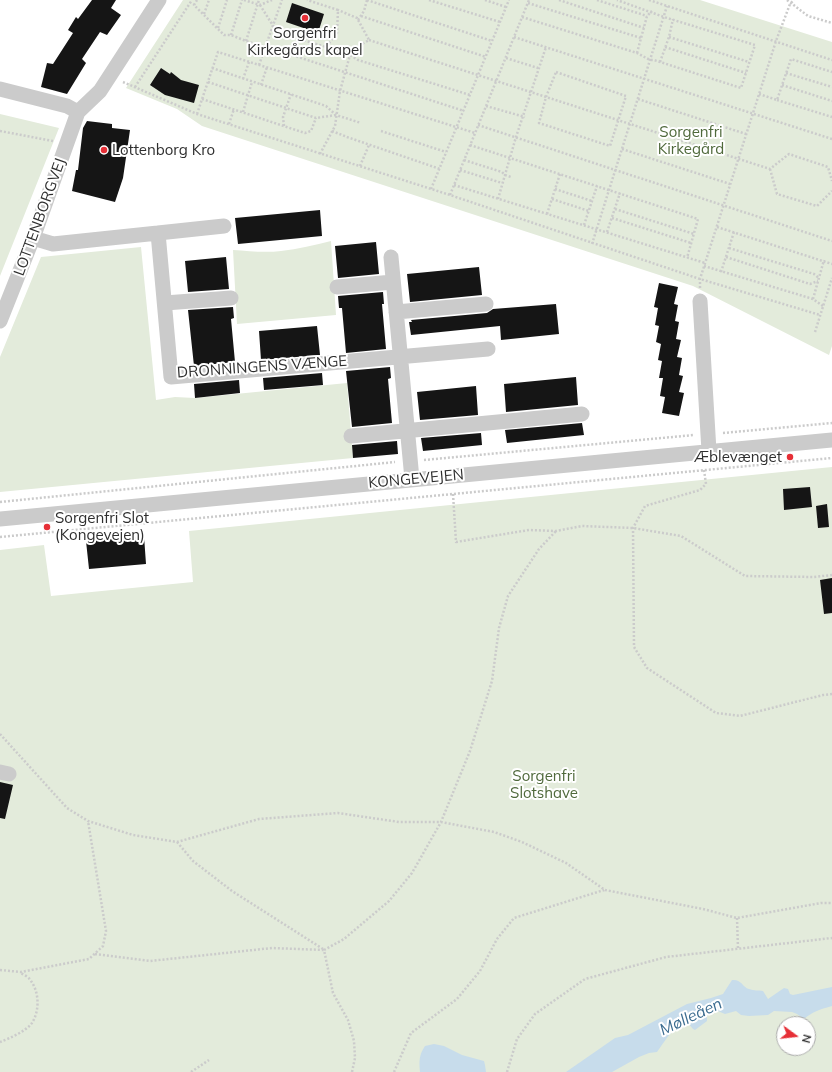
<!DOCTYPE html>
<html>
<head>
<meta charset="utf-8">
<style>
  body { margin:0 }
  #map { position:relative; width:832px; height:1072px; overflow:hidden; background:#fff; font-family:Mulish,sans-serif }
  canvas { display:block }
  .north { position:absolute; left:776px; top:1016px; width:40px; height:40px; box-sizing:border-box; background:#fff; border:1px solid #ababab; border-radius:50%; rotate:105deg; font-size:11px; font-weight:700; line-height:16px; text-align:center; color:#2e2e2e }
  .north::after { content:''; display:block; margin:auto; width:14px; height:18px; background:#e62f36; clip-path:polygon(50% 0,100% 100%,50% 72%,0 100%) }
</style>
</head>
<body>
<div id="map">
<canvas width="832" height="1072"></canvas>
<div class="north">N</div>
</div>
<script>
const context = document.querySelector('canvas').getContext('2d');
context.lineJoin = 'round';
function fill(path, color) { context.fillStyle = color; context.fill(path, 'evenodd'); }
function stroke(path, color, width, dash) { context.strokeStyle = color; context.lineWidth = width; context.lineCap = dash ? 'butt' : 'round'; context.setLineDash(dash || []); context.stroke(path); }
function write(font, color, halo, rows, align = 'center') {
  context.font = font + ' Mulish,sans-serif'; context.lineWidth = 4; context.setLineDash([]); context.textBaseline = 'middle'; context.strokeStyle = halo; context.fillStyle = color; for (const [text, x, y, turn = 0] of rows) {
    context.save(); context.translate(x, y); context.rotate((+turn || 0) * Math.PI / 180); context.textAlign = isNaN(turn) ? turn : align; if (halo) context.strokeText(text, 0, 0); context.fillText(text, 0, 0); context.restore();
  }
}
fill(new Path2D(`
  M183,0H700L832,42V346L829,355L693,286L202,126L177,109L126,88Z
  M0,114L59,128L0,276Z
  M331,241L336,315L237,324L233,250C249,251 265,253 281,251C298,249 315,245 331,241Z
  M141,247L156,400L175,397L195,398L347,383L353,458L0,492V357L41,257Z
  M832,467V1072H0V550L44,545L51,596L193,582L189,531ZM784,1024H808V1048H784Z`), '#e3ebdb');
fill(new Path2D(`
  M732,980C742,979 742,987 749,989C754,991 759,990 763,991L768,999L784,988L788,989L790,994L793,995L832,987V1006C821,1009 812,1012 804,1019L797,1014L792,1012L774,1011L768,1015L749,1016L741,1015L736,1011L725,1014L713,1009L707,1015V1021L695,1030L693,1029L688,1023C675,1022 664,1043 657,1052L649,1053L639,1057L612,1072H566L615,1038L628,1035L687,1004L711,998L723,994Z
  M434,1044L444,1046L462,1055L484,1061L485,1065L486,1072H420C419,1061 419,1055 425,1046Z`), '#c7dceb');
fill(new Path2D(`
  M92,0H116L111,8L121,15L107,35L100,32L82,59L86,63L67,94L41,87L47,63L53,64L73,33L68,30L76,17L78,19Z
  M292,3L324,14L318,33L286,22Z
  M161,68L170,74L171,72L181,80L199,85L194,103L165,95L150,85Z
  M87,121L112,124V128L130,130L123,178L115,202L72,191L76,170H78L83,128Z
  M320,210L322,236L238,244L235,218Z
  M376,242L379,274L338,278L335,246Z
  M226,257L229,289L188,292L185,261Z
  M479,267L482,295L410,302L407,274Z
  M659,283L678,287L674,304L678,305L675,321L679,322L676,339L681,340L677,357L682,358L679,375L683,376L679,392L684,393L679,416L662,413L665,397L660,396L663,378H659L662,361L658,360L661,344L656,342L659,326L655,325L658,308L654,307Z
  M383,292L384,304H382L386,349L346,353L342,308H339L338,296Z
  M556,304L559,334L501,340L500,326L411,335L409,322H412L411,320L487,313L493,309Z
  M233,307L234,318L231,319L235,362L194,366L188,310Z
  M317,326L320,355L261,360L259,331Z
  M390,367L391,378L388,379L392,423L352,427L346,371Z
  M322,373L323,385L264,390L263,378Z
  M576,377L578,405L506,412L504,384Z
  M239,380L240,393L195,398L194,384Z
  M476,386L478,415L420,420L417,392Z
  M582,423L584,435L507,443L505,430Z
  M481,433L482,445L423,451L421,438Z
  M397,441L398,454L353,458L352,445Z
  M810,487L812,507L784,510L783,489Z
  M827,504L829,527L818,528L816,506Z
  M144,536L146,564L89,569L86,541Z
  M832,578V613L824,614L820,580Z
  M0,782L13,785L5,819L0,818Z`), '#151515');
stroke(new Path2D(`
  M197,0L194,5L224,35H231L246,41L289,54L464,111
  M244,0L260,5L272,0
  M367,0L492,41
  M429,0L500,22
  M485,0L506,7
  M559,0L644,28
  M597,0L647,16
  M649,0L832,60
  M787,0L808,16L832,23
  M528,3L641,38
  M260,5L277,32L326,47L337,33L338,10L307,0
  M204,14L209,0
  M361,16L486,57
  M522,17L637,53L650,60H654L741,88L755,45L664,17L617,0
  M358,20L364,11L367,0
  M218,28L227,0
  M231,35L242,0
  M514,37L832,139
  M669,37L749,62
  M369,40L770,169L789,154L828,167L832,181
  M246,41L259,0
  M326,47L347,53L369,40L357,18L338,10
  M665,47L746,73
  M347,53L358,60L470,95
  M637,53L647,16L652,11
  M506,58L538,68
  M660,62L669,37L673,19
  M259,65L282,0
  M212,68L326,106L336,115L361,123
  M556,72L626,96L610,146L539,123L546,97Z
  M786,73L832,87
  M243,79L249,62
  M123,82L197,114L450,195L700,279L820,315
  M208,82L316,118L336,115
  M261,85L267,67
  M782,85L832,101
  M135,87L192,0
  M759,94L777,100L791,59L832,72
  M202,99L305,133L311,131L316,118
  M638,99L746,134
  M777,100L832,117
  M486,106L525,117
  M243,112L252,82
  M197,114L218,52L475,133
  M229,124L234,109
  M478,125L832,241
  M284,126L283,117L291,94
  M0,131L53,141
  M332,131L347,137L440,169
  M381,131L446,152
  M470,145L698,219L687,258
  M622,149L730,184
  M320,154L335,126L340,91L350,55
  M464,160L502,172L505,175L511,177
  M360,166L369,145
  M770,169L777,194L817,206L832,191
  M460,170L502,183
  M454,185L705,263
  M431,189L509,0
  M555,189L592,201
  M450,195L529,0
  M498,199L516,137L546,47
  M552,199L589,211
  M615,209L694,234
  M547,214L560,174
  M612,218L691,243
  M584,225L597,186
  M717,227L832,264
  M607,232L620,193
  M592,244L667,6
  M729,248L814,274L819,278
  M726,257L810,284L818,281
  M704,266L813,299L823,306
  M721,272L734,232
  M700,288V279L776,41L790,4L794,0
  M813,299L824,260
  M815,332L832,278
  M723,433L832,423
  M424,460L694,435
  M704,470L706,484L700,490L645,506L633,528L634,647L647,668L716,713L740,716L823,695L832,694
  M453,494L456,542L529,530L556,531L582,526L633,528L681,536L745,576L814,577L832,575
  M0,502L395,462
  M0,537L832,458
  M0,734L67,808L88,821L133,835L177,842L259,819L338,813L399,822H441L494,832L522,842L566,863L605,890L703,909L737,918L821,903H832
  M177,842L193,861L232,891L323,949
  M737,918L738,949
  M95,954L150,961L272,948L324,950
  M0,970L21,972L89,959L103,946L106,931L88,821
  M0,1042C10,1038 25,1032 32,1023C40,1010 39,992 31,981C29,977 24,975 21,973
  M191,1072L209,1060
  M352,1072L355,1058L354,1041L348,1020L333,993L324,950L344,939L389,901L412,873L441,822L470,751L492,681L499,628L508,596L539,549L556,531
  M394,1072L411,1033L457,999L480,971L497,939L514,918L604,890
  M507,1072L517,1039L535,1014L585,979L666,957L832,938`), '#cbcbcb', 2.5, [2, 2]);
stroke(new Path2D(`
  M0,89L67,106L78,112
  M158,233L224,226
  M33,238L53,244L158,233L171,377L488,349
  M391,257L412,479
  M337,287L393,282
  M700,301L709,451
  M165,303L231,298
  M396,312L486,304
  M0,321L33,238L78,112L100,91L159,0
  M351,436L582,414
  M0,519L832,440
  M0,772L9,774`), '#cbcbcb', 15);
for (const [x, y, r, color] of [
  [305,18,4,"#e62f36"],
  [104,150,4,"#e62f36"],
  [790,457,4,"#e62f36"],
  [47,527,4,"#e62f36"]
]) { const dot = new Path2D(); dot.arc(x, y, r, 0, 2 * Math.PI); context.fillStyle = color; context.fill(dot); stroke(dot, '#fff', 1.5); }
write('15px', '#2e2e2e', '#fff', [
  ["Sorgenfri",305,33,"center"],
  ["Kirkegårds kapel",305,50,"center"],
  ["Lottenborg Kro",112,150],
  ["Æblevænget",782,457,"right"],
  ["Sorgenfri Slot",55,518],
  ["(Kongevejen)",55,535]
], 'left');
write('15px', '#4f693b', '#fff', [
  ["Sorgenfri",691,132],
  ["Kirkegård",691,149],
  ["Sorgenfri",544,776],
  ["Slotshave",544,793]
]);
write('15px', '#2e2e2e', '#fff', [
  ["LOTTENBORGVEJ",40,217,-70],
  ["DRONNINGENS VÆNGE",262,367,-4],
  ["KONGEVEJEN",416,479,-5]
]);
write('italic 16px', '#3b6c90', '#fff', [
  ["Mølleåen",691,1017,-25]
]);
</script>
</body>
</html>
